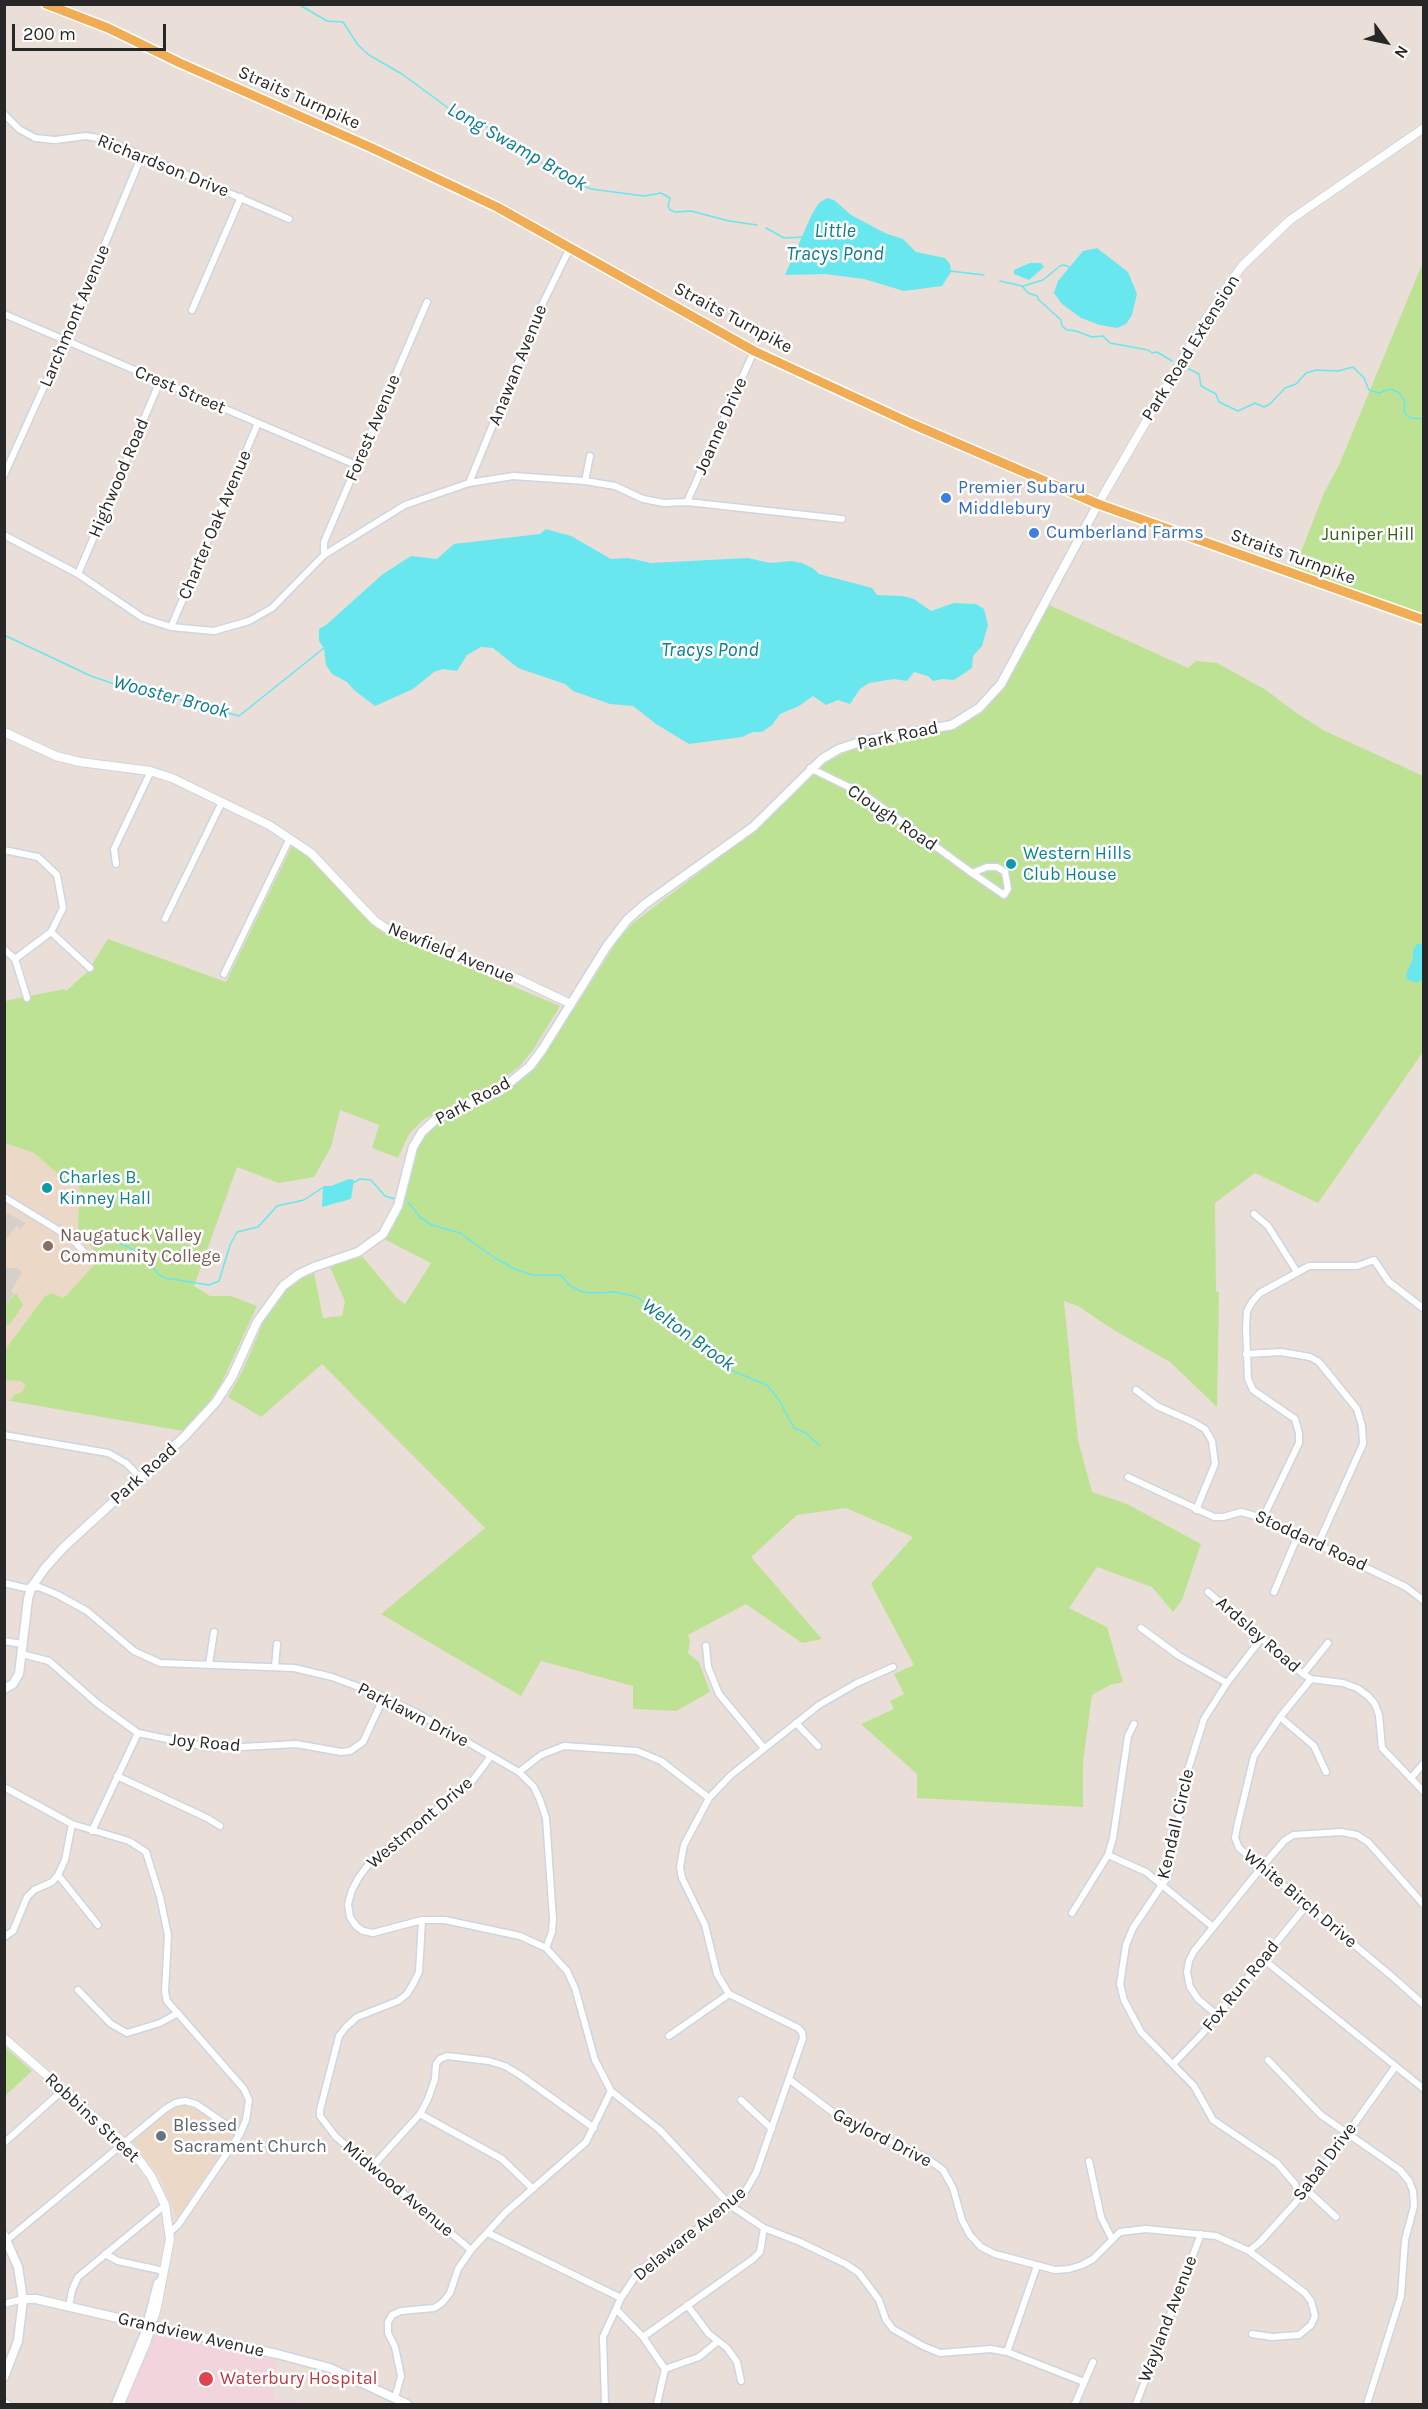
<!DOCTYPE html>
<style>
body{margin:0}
#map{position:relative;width:1428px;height:2409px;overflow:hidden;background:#eaded8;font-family:Karla,sans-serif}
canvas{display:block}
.frame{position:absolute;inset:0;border:6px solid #272727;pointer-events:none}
.north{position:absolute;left:1356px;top:12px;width:60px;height:60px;-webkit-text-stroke:4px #fff;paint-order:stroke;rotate:123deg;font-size:16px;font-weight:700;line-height:24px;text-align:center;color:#272727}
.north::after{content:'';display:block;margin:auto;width:21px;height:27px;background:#272727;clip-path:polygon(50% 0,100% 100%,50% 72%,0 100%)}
.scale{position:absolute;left:12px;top:24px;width:154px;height:27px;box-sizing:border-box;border:3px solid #272727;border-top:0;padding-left:8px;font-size:18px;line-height:21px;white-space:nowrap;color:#272727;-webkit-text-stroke:4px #fff;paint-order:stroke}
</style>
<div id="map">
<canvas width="1428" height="2409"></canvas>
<div class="frame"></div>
<div class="north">N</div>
<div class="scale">200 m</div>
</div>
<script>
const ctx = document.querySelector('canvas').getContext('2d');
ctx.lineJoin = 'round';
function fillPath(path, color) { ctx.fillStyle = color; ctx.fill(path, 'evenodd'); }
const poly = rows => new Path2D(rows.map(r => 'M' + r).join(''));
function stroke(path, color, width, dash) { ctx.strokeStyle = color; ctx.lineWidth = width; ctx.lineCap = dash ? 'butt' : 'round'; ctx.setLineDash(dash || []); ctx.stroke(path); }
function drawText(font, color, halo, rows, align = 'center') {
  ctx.font = font + ' Karla,sans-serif'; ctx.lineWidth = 5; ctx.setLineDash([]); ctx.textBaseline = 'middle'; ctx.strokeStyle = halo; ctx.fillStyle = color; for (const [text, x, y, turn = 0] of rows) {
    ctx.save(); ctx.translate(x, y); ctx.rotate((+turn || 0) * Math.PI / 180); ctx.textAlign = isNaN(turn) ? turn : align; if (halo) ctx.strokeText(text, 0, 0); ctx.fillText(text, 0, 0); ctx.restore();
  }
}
const education = poly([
 [5,1143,34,1153,67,1182,78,1185,83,1196,79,1204,78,1230,94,1250,96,1259,94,1265,67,1295,62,1298,53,1293,45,1296,5,1350],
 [4,1380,22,1381,25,1386,23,1391,14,1395,10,1401,5,1400],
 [184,2104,197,2107,234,2134,177,2218,162,2181,133,2141,170,2109]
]);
const medical = poly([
 [155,2331,276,2359,274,2399,297,2400,297,2404,126,2404]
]);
const green = poly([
 [1423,262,1423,614,1294,570,1324,493,1339,465],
 [1049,605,1188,668,1196,661,1217,663,1266,690,1295,712,1323,730,1423,776,1423,1052,1318,1203,1255,1173,1215,1203,1216,1291,1219,1292,1217,1407,1170,1362,1112,1329,1078,1306,1064,1301,1078,1440,1092,1492,1127,1504,1201,1544,1182,1600,1173,1612,1152,1587,1097,1567,1069,1608,1107,1627,1123,1682,1110,1685,1092,1695,1083,1761,1083,1807,917,1798,917,1774,861,1724,894,1709,890,1701,904,1694,894,1674,914,1665,871,1584,913,1537,846,1508,797,1515,751,1557,822,1639,802,1643,746,1604,688,1635,690,1642,688,1653,699,1662,710,1692,676,1711,633,1709,633,1686,541,1661,521,1696,381,1614,485,1528,322,1364,261,1417,228,1397,243,1370,266,1316,284,1291,298,1280,314,1273,323,1318,342,1316,345,1301,330,1267,361,1255,397,1298,405,1304,431,1263,384,1239,393,1227,399,1214,409,1161,421,1138,441,1122,491,1101,528,1074,544,1055,618,940,633,923,746,837,823,764,848,751,947,728,978,714,1002,687],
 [293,844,314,862,368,920,382,932,560,1006,533,1050,519,1067,489,1089,424,1119,409,1134,398,1158,372,1148,379,1125,340,1110,331,1147,314,1177,279,1183,237,1167,194,1286,210,1296,231,1296,257,1306,221,1384,205,1408,183,1431,10,1401,14,1395,23,1391,25,1385,21,1381,5,1380,5,1350,45,1296,53,1293,62,1298,67,1295,94,1265,96,1259,94,1250,78,1230,79,1204,83,1196,78,1185,67,1182,34,1153,5,1143,5,1001,64,989,66,991,87,972,108,939,226,982],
 [16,1293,23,1305,10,1324,7,1325,5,1324,4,1307],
 [5,2047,32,2071,5,2096]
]);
const plaza = poly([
 [8,1213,25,1223,21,1229,16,1226,8,1237,5,1237,4,1219],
 [5,1268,16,1268,22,1272,11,1291,14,1293,5,1307]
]);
const water = poly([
 [827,198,834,200,851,215,885,233,903,239,916,252,945,258,950,264,951,272,942,286,904,291,864,279,825,274,785,275,812,214,819,203],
 [1097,248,1128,272,1137,294,1132,315,1126,324,1117,328,1100,325,1081,318,1062,304,1054,293,1058,281,1083,251],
 [1030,263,1041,263,1044,267,1029,280,1014,274,1014,270],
 [546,529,571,536,611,559,628,558,651,563,748,558,770,563,791,561,802,563,814,569,819,574,872,588,877,595,903,596,914,599,931,611,954,603,976,604,984,609,988,625,982,646,973,656,972,668,954,680,943,679,933,681,928,676,914,672,907,681,894,679,869,683,860,689,850,704,838,700,826,705,813,696,799,706,780,714,772,725,762,732,753,732,742,737,689,744,656,724,633,706,610,704,573,691,565,684,518,668,493,648,481,647,467,655,457,671,443,669,434,672,413,689,375,706,354,690,347,682,332,674,326,665,324,648,319,641,319,629,326,625,383,574,411,556,437,559,454,544,540,534],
 [1417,944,1423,944,1424,979,1417,983,1407,979,1406,974,1413,959,1413,950],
 [349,1179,354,1180,351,1199,322,1207,323,1186,331,1186]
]);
const stream = poly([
 [298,4,327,21,343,22,358,45,369,55,402,74,455,113,475,118,509,144,524,148,549,169,568,179,591,189,644,196,661,193,670,198,668,206,670,210,676,212,691,211,729,221,757,225],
 [766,228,784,238,802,237],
 [950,271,984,275],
 [1000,281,1022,286,1028,293,1037,296,1039,300,1061,320,1062,326,1067,330,1076,331,1092,337,1103,336,1110,343,1148,350,1152,353,1157,352,1172,361],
 [1023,286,1043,280,1060,266,1064,265,1069,267],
 [1185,367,1199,374,1201,386,1216,394,1219,402,1238,411,1255,403,1264,407,1270,404,1285,388,1296,384,1306,373,1316,370,1338,371,1353,367,1364,378,1369,390,1379,393,1390,389,1398,392,1405,401,1404,411,1406,414,1411,418,1424,419],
 [4,635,91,676,132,690,174,698,239,716,324,648],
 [351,1184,360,1179,371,1180,385,1196,395,1199],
 [408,1202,421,1218,432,1225,460,1233,495,1258,515,1269,532,1275,561,1275,568,1284,580,1291,589,1293,615,1292,637,1297,728,1369,767,1385,779,1400,794,1428,806,1433,820,1446],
 [77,1236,82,1233,118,1242,145,1256,158,1274,165,1278,209,1285,219,1281,230,1245,237,1232,258,1227,277,1206,304,1200,322,1188]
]);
const minor = poly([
 [4,114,19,129,35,138,55,140,86,136,104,139,289,219],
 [192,310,241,197],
 [4,314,356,465],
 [4,475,65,340,142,155],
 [585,481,590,456],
 [469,483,541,307,570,248],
 [687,502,754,351],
 [4,535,78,574,143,618,171,627,214,631,249,621,272,608,324,555,405,505,469,483,513,476,585,481,615,486,643,499,664,503,687,502,842,519],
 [324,555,324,542,427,302],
 [78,574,160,381],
 [171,627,258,423],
 [810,768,865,795,972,873,1004,895,1008,889,1005,872,997,867,987,867,972,873],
 [4,850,38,857,57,875,63,908,51,932,15,959],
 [116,864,114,849,151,771],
 [165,919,222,802],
 [51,932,90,968],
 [4,949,15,959,27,998],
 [224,974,290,838],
 [4,1197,71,1238,85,1253],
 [1254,1214,1268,1226,1297,1272],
 [1246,1354,1281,1352,1310,1357,1319,1362,1357,1409,1362,1426,1363,1444,1318,1544],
 [1136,1390,1157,1406,1193,1422,1205,1429,1212,1441,1215,1464,1196,1510],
 [4,1435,108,1453,126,1463,140,1477],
 [1128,1477,1214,1517,1223,1517,1241,1512,1263,1518,1406,1587,1424,1601],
 [1263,1518,1299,1443,1299,1433,1295,1419,1253,1390,1248,1379,1246,1328,1247,1311,1252,1302,1260,1293,1309,1266,1357,1266,1374,1260,1389,1282,1424,1309],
 [4,1583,25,1588,39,1587,58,1595,87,1611,134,1651,160,1663,294,1668,332,1677,375,1693,417,1713,519,1772,534,1787,540,1800,546,1818,553,1919,552,1932,546,1948],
 [1208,1592,1303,1674,1311,1679,1343,1683,1357,1688,1368,1696,1375,1704,1379,1715,1382,1748,1424,1792],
 [1274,1592,1298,1535],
 [1141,1628,1179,1656,1227,1683],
 [1261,1639,1227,1683,1204,1719,1188,1770,1168,1876,1133,1928,1126,1945,1120,1984,1124,2000,1141,2032,1194,2086,1213,2120,1277,2163,1295,2184,1299,2196],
 [4,1641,22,1644],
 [706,1646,708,1667,719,1694,764,1748],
 [22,1654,49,1661,98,1704,138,1733,207,1747,225,1748,296,1744,341,1752,350,1751,363,1742,384,1697],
 [209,1664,214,1632],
 [275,1667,277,1644],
 [1303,1674,1328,1643],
 [1311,1679,1280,1717,1254,1756,1237,1827,1235,1838,1239,1848,1395,1979,1424,2005],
 [1280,1717,1314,1746,1326,1772],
 [796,1723,818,1746],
 [491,1756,470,1784,371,1861,359,1877,352,1890,348,1904,350,1917,356,1926,363,1931,373,1933,422,1920,445,1920,520,1936,546,1948,567,1971,575,1988,595,2060,611,2091,660,2130,730,2205,764,2228,800,2242,846,2264,859,2273,879,2300,886,2320,893,2329,923,2346,940,2353,991,2349,1007,2352,1084,2382],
 [519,1772,541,1755,564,1746,637,1751,661,1761,709,1798],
 [117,1776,207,1818,220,1826],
 [1411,1778,1424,1763],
 [4,1787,72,1824,129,1841,146,1852,160,1897,168,1935,165,1992,167,2001,244,2089,249,2100,246,2120,240,2134,178,2225,170,2232],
 [92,1831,138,1733],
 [1108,1855,1146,1872,1213,1927],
 [58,1875,98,1925],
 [1072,1913,1108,1855,1113,1838,1128,1736,1134,1724],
 [422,1920,419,1972,413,1984,407,1994,398,2001,357,2017,346,2027,339,2036,320,2110,320,2116,336,2137,471,2250],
 [4,1937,13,1931,27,1897,34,1890,52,1882,58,1875,65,1860,72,1824],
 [1263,1959,1424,2089],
 [78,1990,111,2024,127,2033,160,2023,178,2013],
 [729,1994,717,1974,705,1925,682,1878,680,1867,684,1845,709,1798,731,1775,819,1705,857,1683,893,1667],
 [1217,2015,1198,1999,1190,1987,1187,1972,1189,1961,1194,1951,1261,1868,1284,1841,1293,1835,1341,1832,1357,1835,1368,1842,1424,1905],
 [1268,2060,1321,2115,1400,2170,1409,2181,1413,2191,1414,2206,1405,2240,1401,2296,1367,2404],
 [1173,2064,1202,2034,1306,1906],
 [790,2080,847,2123,925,2157,943,2170,953,2188,962,2220,970,2235,981,2247,995,2254,1055,2270,1069,2269,1082,2265,1093,2259,1120,2232,1146,2229,1216,2236,1249,2251,1305,2293,1311,2301,1315,2316,1311,2325,1299,2335,1272,2337,1252,2334],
 [741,2100,772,2129],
 [420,2114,502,2159,533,2189],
 [4,2143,64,2089],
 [1089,2161,1101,2217,1112,2239],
 [371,2168,420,2114,428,2099,435,2079,436,2064,440,2059,447,2056,489,2061,505,2066,520,2075,594,2128],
 [1307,2190,1336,2217],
 [488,2233,621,2298],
 [7,2240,165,2109,175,2103,185,2101,196,2104,240,2134],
 [1249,2251,1260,2242,1307,2190,1395,2067],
 [105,2254,118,2261,164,2271],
 [4,2304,23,2299],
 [687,2305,709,2334,727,2348,737,2362,741,2381],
 [69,2307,72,2290,78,2277,165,2205],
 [616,2309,643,2337,665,2369],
 [643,2337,753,2259,760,2252,764,2228],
 [1007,2352,1037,2266],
 [395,2398,401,2376,395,2347,388,2333,388,2322,392,2315,401,2311,434,2308,442,2303,450,2293,458,2269,471,2250,506,2212,586,2142,611,2091],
 [4,2402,8,2404],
 [115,2404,144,2333,157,2283,162,2279],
 [605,2404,603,2337,621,2298,639,2271,742,2197,756,2173,803,2038,802,2032,798,2028,729,1994,669,2036],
 [657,2404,665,2369,699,2357,717,2342],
 [1075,2404,1093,2362],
 [1136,2404,1201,2234]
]);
const tertiary = poly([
 [1098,504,1207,317,1242,266,1290,220,1424,128],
 [4,732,56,756,80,762,150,771,172,778,269,825,311,853,375,921,389,930,512,976,571,1004],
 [4,2038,131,2149,151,2176,165,2205,170,2239,157,2307,146,2343,120,2404]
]);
const secondary = poly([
 [4,1689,13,1684,19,1674,28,1599,31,1588,45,1568,64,1547,184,1437,216,1402,232,1377,257,1322,283,1286,299,1274,314,1267,358,1252,383,1234,398,1206,413,1147,422,1132,436,1119,501,1090,530,1066,542,1050,607,946,627,920,645,904,753,827,822,759,839,749,863,741,952,725,979,708,1001,684,1098,504],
 [4,2235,18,2267,23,2299,18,2341,4,2377],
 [23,2299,36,2299,148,2325],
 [158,2327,277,2354,330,2368,407,2404]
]);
const primary = poly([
 [46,4,108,28,180,63,372,148,497,207,754,351,910,423,1098,504,1424,620]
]);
const secondaryBridge = poly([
 [148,2325,158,2327]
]);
const markers = [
 [946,498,6,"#3f7fe0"],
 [1034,533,6,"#3f7fe0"],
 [1011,864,6,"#0f9aa8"],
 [47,1188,6,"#0f9aa8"],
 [48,1246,6,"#8d6e63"],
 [161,2136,6,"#6b7280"],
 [206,2379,8,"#e0444e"]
];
const streetNames = [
 ["Straits Turnpike",299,98,24],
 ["Richardson Drive",163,166,22],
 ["Larchmont Avenue",75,316,-67],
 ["Straits Turnpike",733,318,28],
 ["Park Road Extension",1191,348,-58],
 ["Anawan Avenue",518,365,-68],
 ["Crest Street",180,390,23],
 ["Joanne Drive",721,426,-66],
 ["Forest Avenue",373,428,-67],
 ["Highwood Road",119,478,-67],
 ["Charter Oak Avenue",215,525,-67],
 ["Straits Turnpike",1293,557,20],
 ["Park Road",898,736,-12],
 ["Clough Road",892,818,34],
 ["Newfield Avenue",451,953,22],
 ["Park Road",473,1101,-28],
 ["Park Road",144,1474,-42],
 ["Stoddard Road",1311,1541,25],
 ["Ardsley Road",1258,1635,41],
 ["Parklawn Drive",413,1715,27],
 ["Joy Road",205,1743,5],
 ["Westmont Drive",420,1823,-40],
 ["Kendall Circle",1176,1824,-77],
 ["White Birch Drive",1300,1899,40],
 ["Fox Run Road",1241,1986,-51],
 ["Robbins Street",92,2118,43],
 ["Gaylord Drive",882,2138,27],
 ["Sabal Drive",1325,2162,-53],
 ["Midwood Avenue",398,2189,40],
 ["Delaware Avenue",690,2234,-39],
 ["Wayland Avenue",1168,2319,-69],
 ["Grandview Avenue",191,2335,13]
];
const shopNames = [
 ["Premier Subaru",958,488],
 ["Middlebury",958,509],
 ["Cumberland Farms",1046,533]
];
const parkNames = [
 ["Juniper Hill",1368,535]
];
const cultureNames = [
 ["Western Hills",1023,854],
 ["Club House",1023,875],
 ["Charles B.",59,1178],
 ["Kinney Hall",59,1199]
];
const educationNames = [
 ["Naugatuck Valley",60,1236],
 ["Community College",60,1257]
];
const worshipNames = [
 ["Blessed",173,2126],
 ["Sacrament Church",173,2147]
];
const healthNames = [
 ["Waterbury Hospital",220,2379]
];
const waterNames = [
 ["Long Swamp Brook",517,147,30],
 ["Little",835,231],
 ["Tracys Pond",835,254],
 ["Tracys Pond",710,650],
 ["Wooster Brook",171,697,15],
 ["Welton Brook",688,1335,36]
];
fillPath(education, '#ecd8c6');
fillPath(medical, '#f2d4dc');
fillPath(green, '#bee293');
fillPath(plaza, '#d6d0ca');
fillPath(water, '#68e7ee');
stroke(stream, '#68e7ee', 1.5);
stroke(minor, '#cdd5e1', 9);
stroke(tertiary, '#cdd5e1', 10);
stroke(secondary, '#cdd5e1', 11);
stroke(primary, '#fff', 12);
stroke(minor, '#fff', 6);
stroke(tertiary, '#fff', 8);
stroke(secondary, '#fff', 8);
stroke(primary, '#f1ac56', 9);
stroke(secondaryBridge, '#cdd5e1', 11, []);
stroke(secondaryBridge, '#fff', 8);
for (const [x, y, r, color] of markers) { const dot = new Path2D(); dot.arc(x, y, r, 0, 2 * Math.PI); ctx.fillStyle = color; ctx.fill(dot); stroke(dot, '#fff', 2); }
drawText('18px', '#272727', '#fff', streetNames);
drawText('18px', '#366cbe', '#fff', shopNames, 'left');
drawText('18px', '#376218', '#fff', parkNames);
drawText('18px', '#0d838f', '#fff', cultureNames, 'left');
drawText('18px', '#785e54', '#fff', educationNames, 'left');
drawText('18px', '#5b616d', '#fff', worshipNames, 'left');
drawText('18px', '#be3a42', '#fff', healthNames, 'left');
drawText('italic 20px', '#0c7d8f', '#fff', waterNames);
</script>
